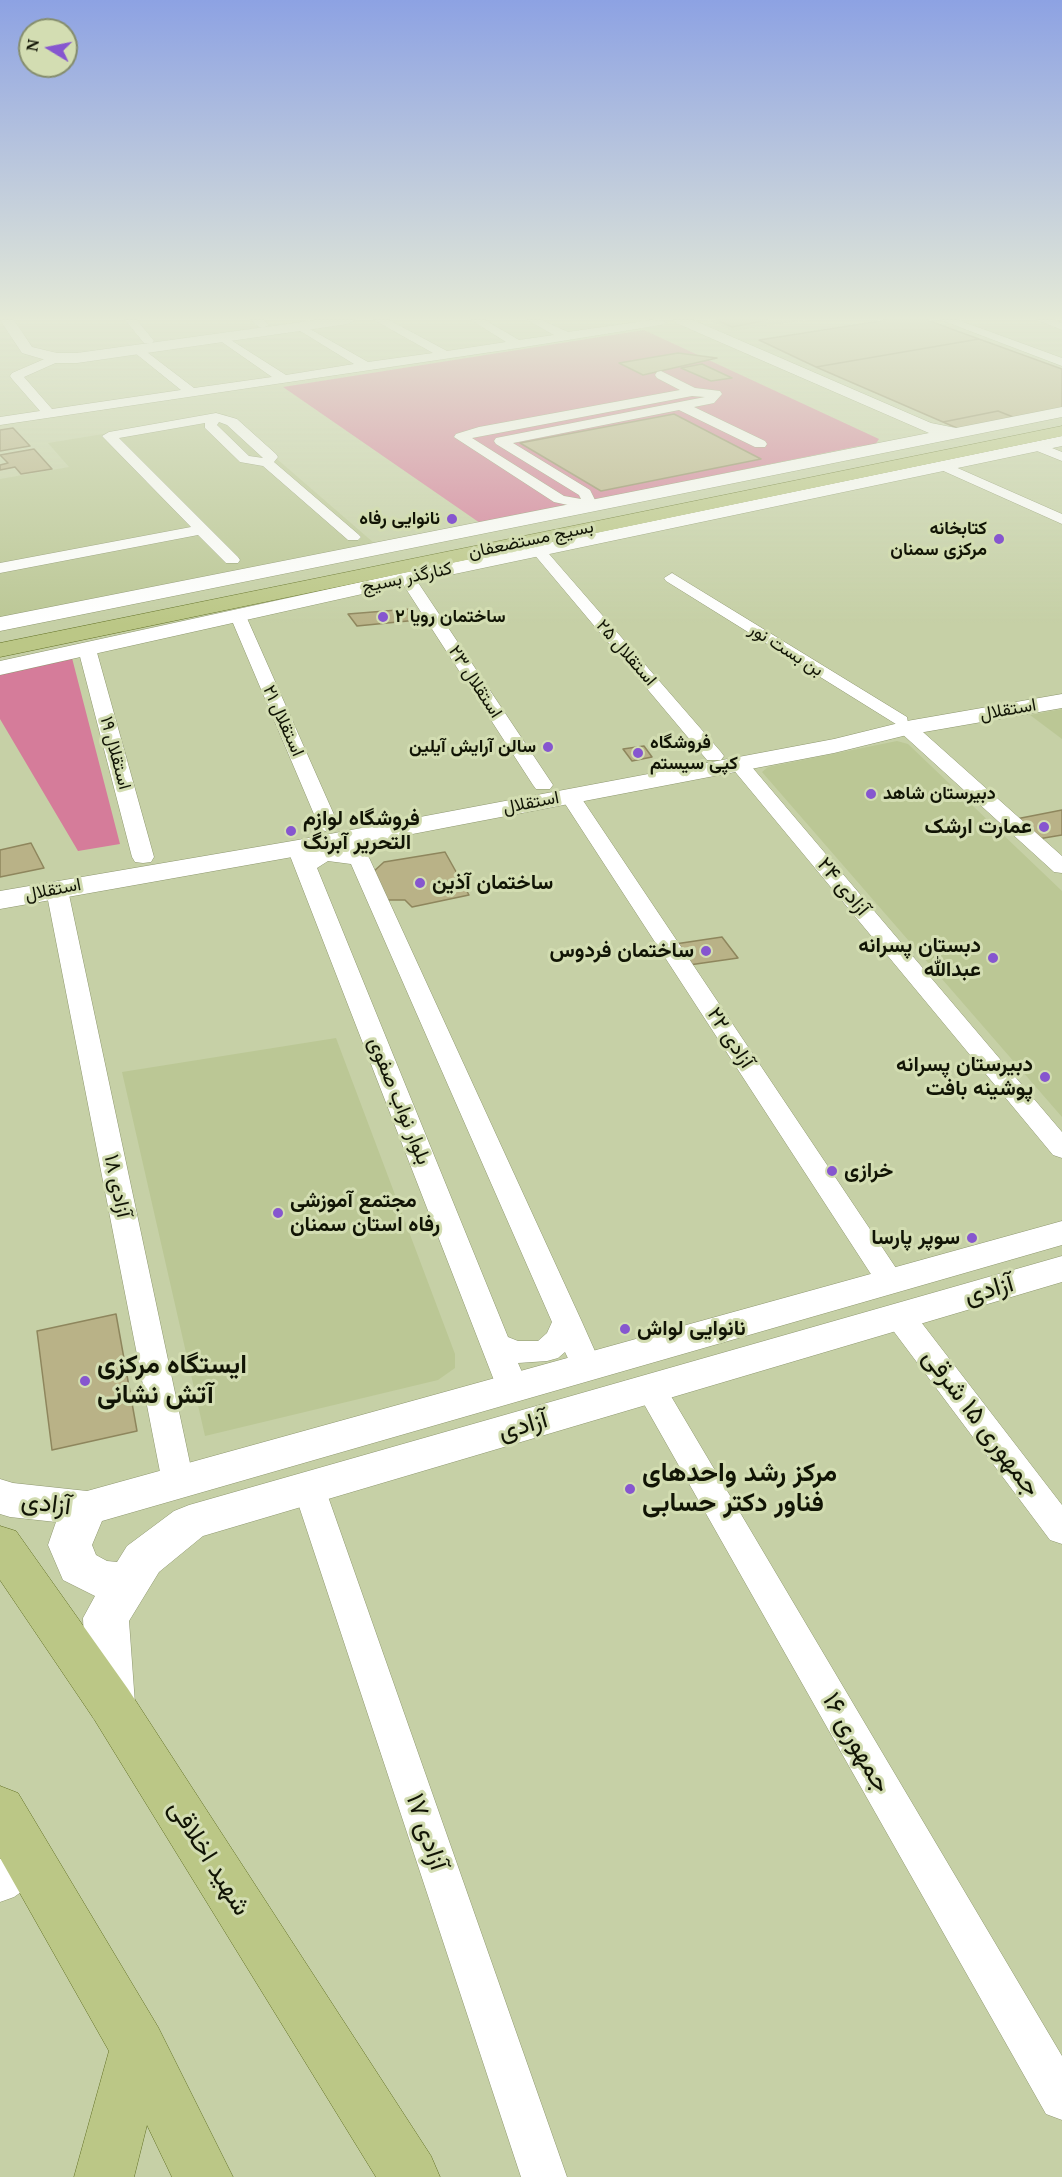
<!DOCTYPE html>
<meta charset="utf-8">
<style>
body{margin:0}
#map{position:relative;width:1062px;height:2177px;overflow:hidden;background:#c6d0a6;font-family:"PT Serif",serif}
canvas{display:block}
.north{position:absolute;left:18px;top:18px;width:60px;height:60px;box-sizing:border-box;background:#d3ddb2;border:2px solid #858d6d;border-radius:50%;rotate:280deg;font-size:16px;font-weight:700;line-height:24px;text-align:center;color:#111405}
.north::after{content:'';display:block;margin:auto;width:21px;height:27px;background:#8656cf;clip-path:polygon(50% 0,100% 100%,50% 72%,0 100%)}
</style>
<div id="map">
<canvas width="1062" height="2177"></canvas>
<div class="north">N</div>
</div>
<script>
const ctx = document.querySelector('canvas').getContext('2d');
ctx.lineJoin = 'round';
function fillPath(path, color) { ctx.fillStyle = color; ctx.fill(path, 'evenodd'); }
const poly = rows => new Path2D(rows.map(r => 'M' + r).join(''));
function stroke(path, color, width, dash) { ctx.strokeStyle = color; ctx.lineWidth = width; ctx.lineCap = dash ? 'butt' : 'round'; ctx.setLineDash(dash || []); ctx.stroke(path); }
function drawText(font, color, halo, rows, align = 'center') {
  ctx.font = font + ' "PT Serif",Vazirmatn,serif'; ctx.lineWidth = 6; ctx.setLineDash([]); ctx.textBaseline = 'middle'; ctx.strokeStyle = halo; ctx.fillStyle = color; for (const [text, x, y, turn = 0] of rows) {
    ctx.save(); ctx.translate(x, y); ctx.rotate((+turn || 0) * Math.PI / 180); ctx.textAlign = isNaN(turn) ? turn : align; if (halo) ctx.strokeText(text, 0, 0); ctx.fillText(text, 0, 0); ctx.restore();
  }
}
const built = poly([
 [707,320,807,320,733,331],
 [225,414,374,543,0,619,0,479,69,467,48,443],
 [1062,709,1062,739,1030,715],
 [897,741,908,744,1062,891,1062,1117,762,772,768,767],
 [336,1038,455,1354,455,1368,438,1380,205,1436,122,1072]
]);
const green = poly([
 [644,330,879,439,875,445,859,446,480,523,283,387],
 [72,658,120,844,78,851,0,719,0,672]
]);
const building = poly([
 [717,320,767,320,732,327,717,320],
 [887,320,927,320,979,339,816,367,759,340,887,320],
 [979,339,1062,369,1062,409,1018,419,998,411,943,422,816,367,979,339],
 [678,353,717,358,643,375,619,363,678,353],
 [702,364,732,378,711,381,681,368,702,364],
 [998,411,1018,419,959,429,943,422,998,411],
 [674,414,761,459,601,491,520,443,674,414],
 [13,428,30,446,0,451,0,430,13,428],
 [34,449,52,469,21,474,15,467,0,470,0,465,8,463,0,455,34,449],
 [410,609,418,620,357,626,348,614,410,609],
 [644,746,652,757,632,761,623,749,644,746],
 [1062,810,1062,835,1038,839,1016,819,1062,810],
 [31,843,44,868,0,877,0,850,31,843],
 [445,852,469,895,412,907,405,900,386,900,373,872,384,862,445,852],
 [722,937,738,958,689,965,675,944,722,937],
 [116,1314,137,1431,52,1450,37,1331,116,1314]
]);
const street = poly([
 [125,320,137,320,154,341,152,343,144,343,125,320],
 [251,320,264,320,269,325,263,328,259,327,251,320],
 [374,320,389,320,447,351,506,342,471,320,485,320,519,340,554,335,527,320,542,320,568,332,651,320,667,322,661,325,518,348,0,425,0,417,40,411,12,379,10,376,12,373,56,354,62,358,60,361,24,377,52,409,181,390,135,353,135,347,139,346,194,388,272,377,219,340,217,338,223,335,286,375,354,364,297,329,297,325,301,324,368,362,433,353,374,320],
 [941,320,958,320,1062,358,1062,366,941,320],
 [1037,320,1054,320,1062,323,1062,330,1037,320],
 [661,371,695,388,720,391,722,394,714,403,694,407,765,441,767,444,765,447,755,447,679,410,513,443,590,490,598,506,591,510,554,502,454,437,456,434,479,427,680,390,657,378,655,375,657,372,661,371],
 [692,396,705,397,496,438,494,441,496,444,579,495,581,499,564,496,472,438,692,396],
 [216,413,237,419,276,454,278,457,274,462,358,534,361,537,358,540,348,540,263,466,240,462,205,428,205,423,119,438,238,557,240,560,238,563,226,563,198,535,0,573,0,563,191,527,102,436,109,432,216,413],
 [219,422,227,425,263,458,249,456,217,425,219,422],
 [1037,442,1062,452,1062,461,1032,449,1030,446,1032,443,1037,442],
 [944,462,1062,514,1062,524,939,469,937,466,944,462],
 [538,545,543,547,721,752,724,756,721,760,707,760,533,553,530,550,533,547,538,545],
 [407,573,415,578,553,785,550,789,536,789,533,785,399,578,407,573],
 [672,573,907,717,908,723,914,724,1062,856,1062,873,1054,872,900,732,899,726,666,581,664,578,672,573],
 [238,611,246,616,339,826,336,830,329,832,322,830,319,826,230,616,238,611],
 [87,644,93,645,96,649,154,857,151,862,143,863,135,862,132,857,78,649,81,645,87,644],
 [739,758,746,760,1062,1132,1062,1158,1053,1155,732,768,729,764,732,760,739,758],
 [570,790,577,792,580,796,900,1274,905,1281,900,1288,890,1291,880,1288,560,796,563,792,570,790],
 [350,832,357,834,360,838,582,1322,602,1367,598,1375,587,1378,576,1375,565,1352,558,1358,547,1361,518,1363,529,1388,524,1396,513,1400,502,1396,497,1388,287,848,291,844,298,842,305,844,311,853,324,848,344,848,340,838,343,834,350,832],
 [328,861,351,864,552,1322,547,1333,538,1341,518,1341,508,1337,317,868,328,861],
 [57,883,65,885,68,890,194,1482,190,1491,178,1495,166,1491,162,1482,46,890,49,885,57,883],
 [900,1306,911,1309,1062,1505,1062,1544,1050,1540,889,1325,885,1317,889,1309,900,1306],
 [651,1377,662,1381,1062,2056,1062,2120,1046,2114,640,1397,635,1389,640,1381,651,1377],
 [309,1475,321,1479,325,1488,567,2177,521,2177,293,1488,297,1479,309,1475],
 [30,1843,44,1848,50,1862,44,1876,14,1897,0,1902,0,1859,16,1848,30,1843]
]);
const secondary = poly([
 [0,320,14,320,32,347,57,353,77,353,316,320,355,320,348,324,77,363,56,363,22,353,0,320],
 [674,320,693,320,931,423,956,428,1062,407,1062,417,0,631,0,617,929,433,676,323,674,320],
 [1062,436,1062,446,407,584,0,675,0,661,407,572,1062,436],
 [1062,694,1062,708,907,735,834,753,298,856,0,909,0,891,298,840,834,739,907,721,1062,694],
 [1062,1221,1062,1245,102,1521,92,1545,96,1555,107,1561,117,1562,127,1546,174,1511,189,1505,1062,1256,1062,1282,203,1536,159,1572,129,1621,135,1704,128,1719,111,1725,94,1719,87,1704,83,1618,95,1596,63,1580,48,1545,56,1522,10,1517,0,1514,0,1479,13,1483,87,1491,1062,1221]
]);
const primary = poly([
 [1062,426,1062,436,0,657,0,643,1062,426],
 [0,1526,16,1531,128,1689,431,2156,440,2177,376,2177,94,1719,0,1580,0,1526],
 [0,1786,18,1793,158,2027,233,2177,172,2177,147,2125,134,2177,74,2177,109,2051,0,1858,0,1786]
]);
const markers = [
 [452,519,6,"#8656cf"],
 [999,539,6,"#8656cf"],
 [383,617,6,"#8656cf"],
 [548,747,6,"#8656cf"],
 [638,753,6,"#8656cf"],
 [871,794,6,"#8656cf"],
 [1044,827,6,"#8656cf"],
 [291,831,6,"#8656cf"],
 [420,883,6,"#8656cf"],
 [706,951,6,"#8656cf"],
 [993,958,6,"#8656cf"],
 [1045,1077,6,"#8656cf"],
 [832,1171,6,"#8656cf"],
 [278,1213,6,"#8656cf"],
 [972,1238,6,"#8656cf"],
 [625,1329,6,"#8656cf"],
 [85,1381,6,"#8656cf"],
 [630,1489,6,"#8656cf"]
];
const farPoinames = [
 ["نانوایی رفاه",440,519],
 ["کتابخانه",987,529],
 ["مرکزی سمنان",987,550],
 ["ساختمان رویا ۲",395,617,"left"],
 ["فروشگاه",650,743,"left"],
 ["کپی سیستم",650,764,"left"],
 ["سالن آرایش آیلین",536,747],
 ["دبیرستان شاهد",883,794,"left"]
];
const farStreetnames = [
 ["بسیج مستضعفان",531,540,-12],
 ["کنارگذر بسیج",407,578,-12],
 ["بن بست نور",786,650,32],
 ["استقلال ۲۵",626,653,49],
 ["استقلال ۲۳",475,682,57],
 ["استقلال",1008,710,-10],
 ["استقلال ۲۱",283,721,66],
 ["استقلال ۱۹",115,753,75],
 ["استقلال",531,803,-11],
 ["استقلال",53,890,-11]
];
const poiNames = [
 ["فروشگاه لوازم",303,819],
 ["التحریر آبرنگ",303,843],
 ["عمارت ارشک",1032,827,"right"],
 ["ساختمان آذین",432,883],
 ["دبستان پسرانه",981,946,"right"],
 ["عبدالله",981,970,"right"],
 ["ساختمان فردوس",694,951,"right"],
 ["دبیرستان پسرانه",1033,1065,"right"],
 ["پوشینه بافت",1033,1089,"right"],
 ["خرازی",844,1171],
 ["مجتمع آموزشی",290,1201],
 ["رفاه استان سمنان",290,1225],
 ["سوپر پارسا",960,1238,"right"],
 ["نانوایی لواش",637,1329]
];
const streetNames = [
 ["آزادی ۲۴",843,887,50],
 ["آزادی ۲۲",730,1038,57],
 ["بلوار نواب صفوی",399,1101,68],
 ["آزادی ۱۸",117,1186,78]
];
const nearStreetnames = [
 ["آزادی",989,1290,-16],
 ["جمهوری ۱۵ شرقی",981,1423,53],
 ["آزادی",523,1426,-16],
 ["آزادی",46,1504,7],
 ["جمهوری ۱۶",856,1743,60],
 ["آزادی ۱۷",426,1832,71],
 ["شهید اخلاقی",209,1858,58]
];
const nearPoinames = [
 ["ایستگاه مرکزی",97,1366],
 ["آتش نشانی",97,1396],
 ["مرکز رشد واحدهای",642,1474],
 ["فناور دکتر حسابی",642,1504]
];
fillPath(built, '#bbc795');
fillPath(green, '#d57c9a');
fillPath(building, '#b9b287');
stroke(building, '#8e865d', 1.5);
stroke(street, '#8e976f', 1);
stroke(secondary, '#8e976f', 1);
stroke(primary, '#627025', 1);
fillPath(street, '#fff');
fillPath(secondary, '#fff');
fillPath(primary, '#bbc786');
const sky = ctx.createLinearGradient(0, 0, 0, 625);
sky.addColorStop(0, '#8da2e3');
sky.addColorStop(0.51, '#e5ead7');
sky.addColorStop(1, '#e5ead700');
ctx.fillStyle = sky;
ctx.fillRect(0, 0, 1062, 625);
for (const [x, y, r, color] of markers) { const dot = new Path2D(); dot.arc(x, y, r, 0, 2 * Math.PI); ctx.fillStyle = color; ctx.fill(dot); stroke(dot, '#d3ddb2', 2); }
drawText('bold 18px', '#111405', '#d3ddb2', farPoinames, 'right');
drawText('18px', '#111405', '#d3ddb2', farStreetnames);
drawText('bold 21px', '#111405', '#d3ddb2', poiNames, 'left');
drawText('21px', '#111405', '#d3ddb2', streetNames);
drawText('26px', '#111405', '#d3ddb2', nearStreetnames);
drawText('bold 26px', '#111405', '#d3ddb2', nearPoinames, 'left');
</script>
